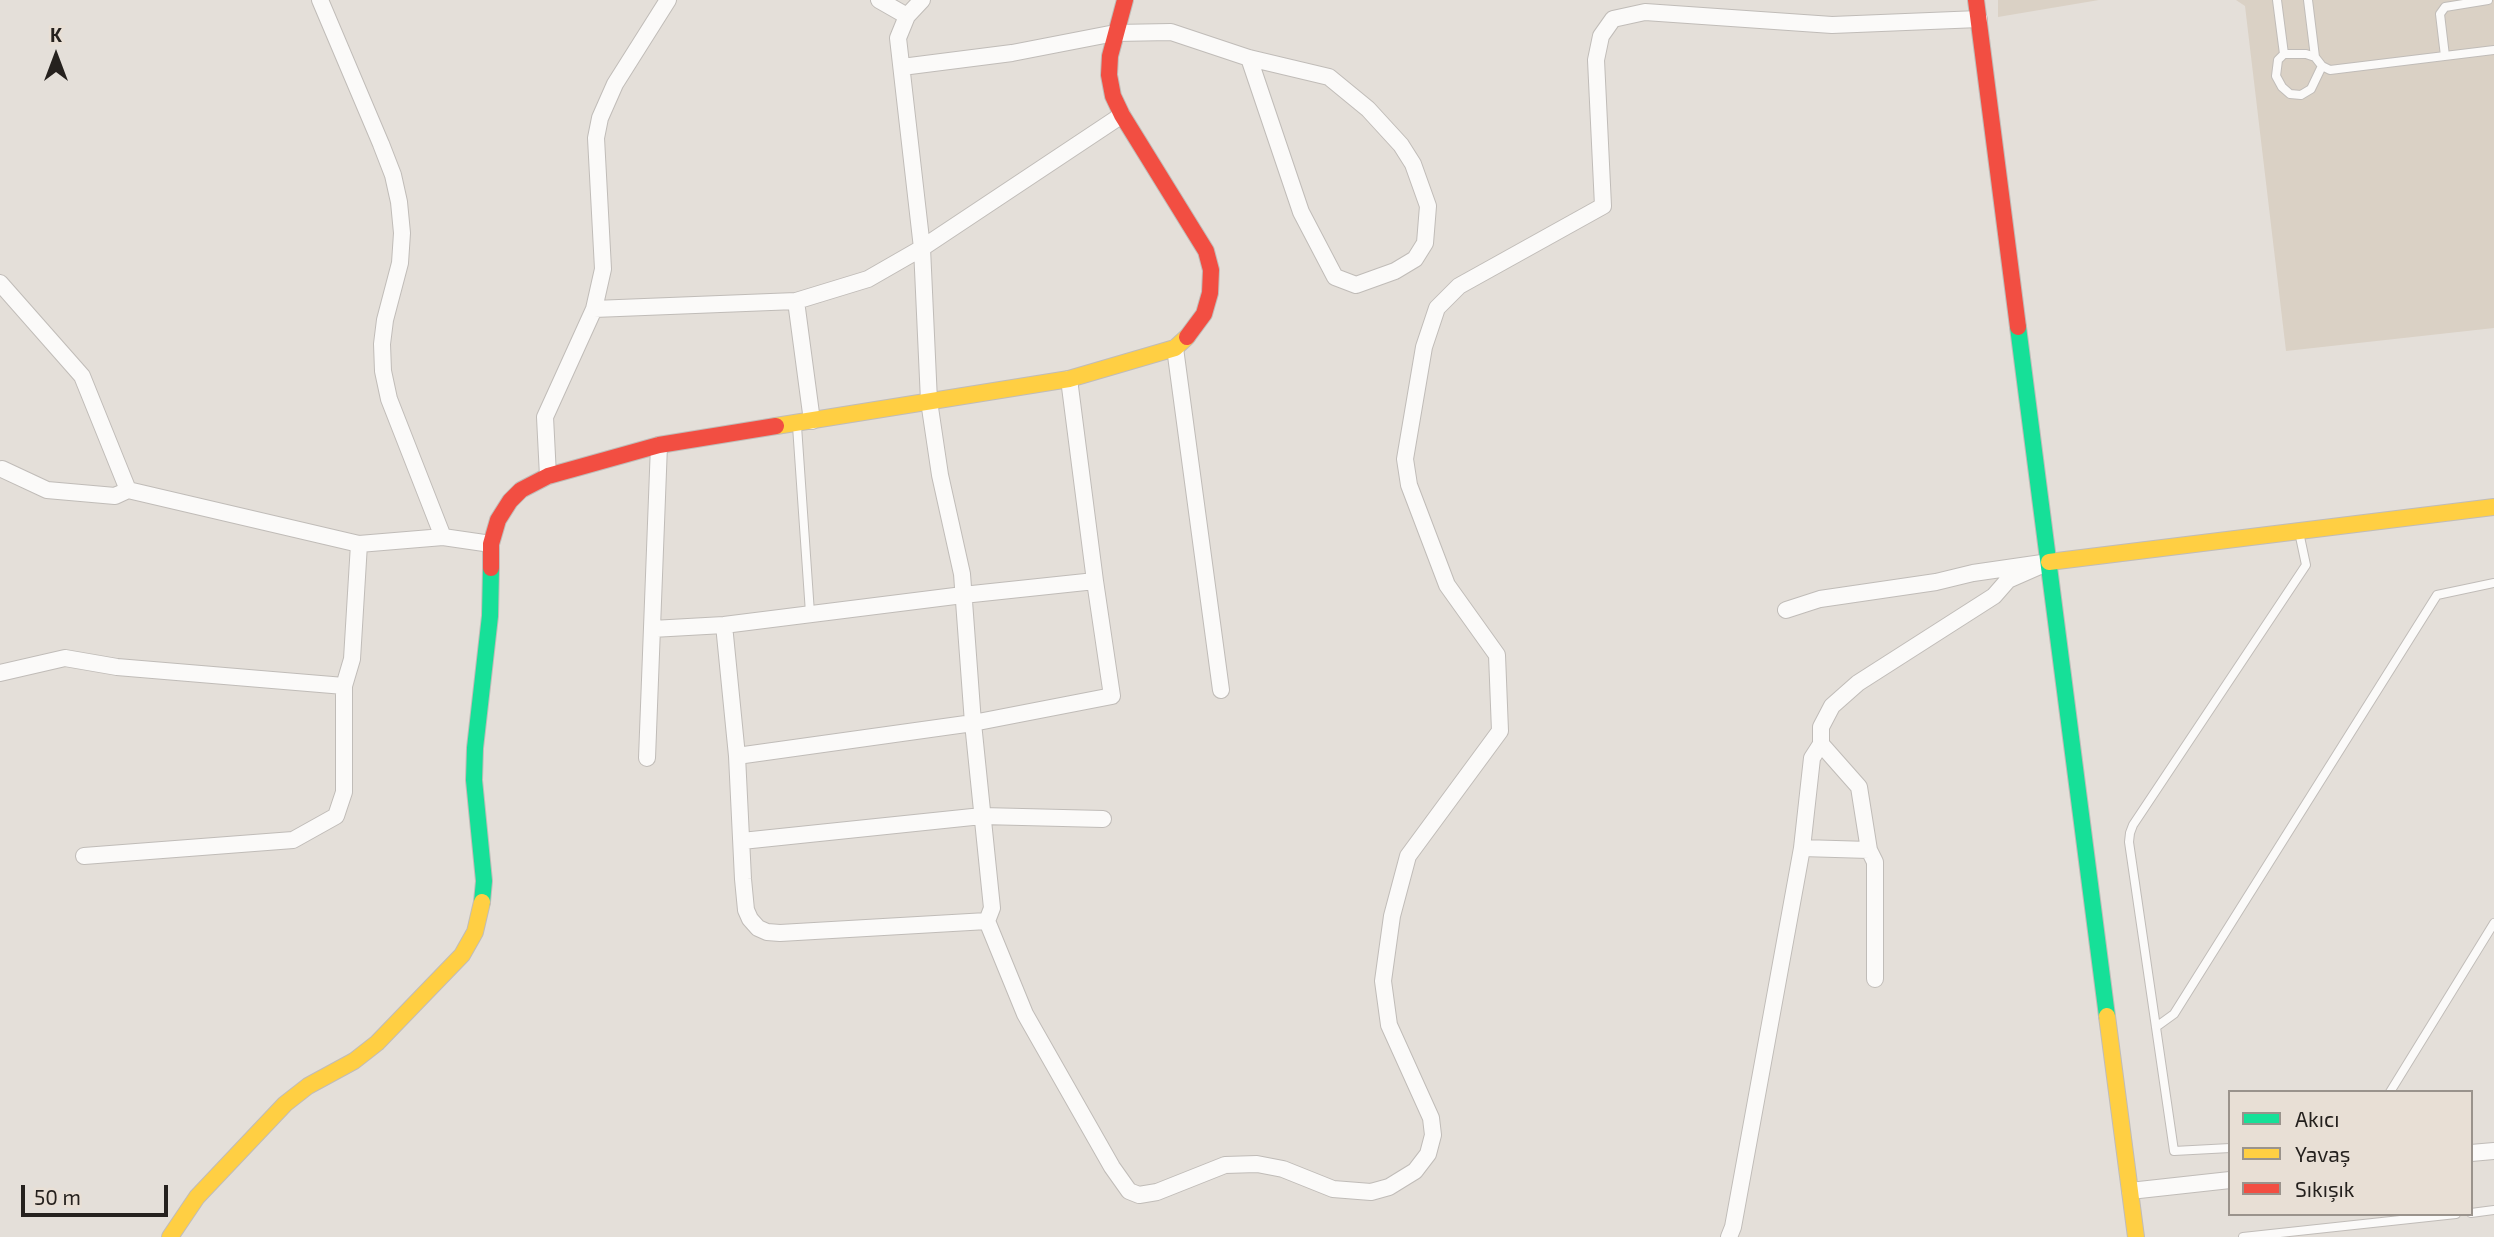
<!DOCTYPE html>
<meta charset="utf-8">
<style>
body{margin:0}
#map{position:relative;width:2494px;height:1237px;overflow:hidden;background:#e4dfd9;font-family:"Exo 2",sans-serif}
canvas{display:block}
.legend{position:absolute;left:2228px;top:1090px;width:245px;height:126px;box-sizing:border-box;background:#e8dfd5;border:2px solid #9a938c;margin:0;padding:9px 12px;list-style:none;font-size:21px;color:#25211e}
.legend li{display:flex;align-items:center;gap:14px;height:35px}
.legend b{width:35px;border:2px solid #9a938c}
.north{position:absolute;left:21px;top:21px;width:70px;height:70px;-webkit-text-stroke:5px #e8dfd5;paint-order:stroke;rotate:0deg;font-size:19px;font-weight:700;line-height:28px;text-align:center;color:#25211e}
.north::after{content:'';display:block;margin:auto;width:24px;height:32px;background:#25211e;clip-path:polygon(50% 0,100% 100%,50% 72%,0 100%)}
.scale{position:absolute;left:21px;top:1185px;width:147px;height:32px;box-sizing:border-box;border:4px solid #25211e;border-top:0;padding-left:9px;font-size:21px;line-height:24px;white-space:nowrap;color:#25211e;-webkit-text-stroke:5px #e8dfd5;paint-order:stroke}
</style>
<div id="map">
<canvas width="2494" height="1237"></canvas>
<ul class="legend">
<li><b style="height:9px;background:#16e098"></b>Akıcı</li>
<li><b style="height:9px;background:#ffcf43"></b>Yavaş</li>
<li><b style="height:9px;background:#f24e42"></b>Sıkışık</li>
</ul>
<div class="north">K</div>
<div class="scale">50 m</div>
</div>
<script>
const ctx = document.querySelector('canvas').getContext('2d');
ctx.lineJoin = 'round';
function fillPath(path, color) { ctx.fillStyle = color; ctx.fill(path, 'evenodd'); }
const poly = rows => new Path2D(rows.map(r => 'M' + r).join(''));
function stroke(path, color, width, dash) { ctx.strokeStyle = color; ctx.lineWidth = width; ctx.lineCap = dash ? 'butt' : 'round'; ctx.setLineDash(dash || []); ctx.stroke(path); }
const built = poly([
 [1998,0,2099,0,1998,17],
 [2236,0,2494,0,2494,328,2286,351,2245,6]
]);
const lane = poly([
 [2277,0,2284,54],
 [2308,0,2315,57,2322,66,2330,70,2494,50],
 [2445,56,2440,14,2445,7,2488,0],
 [2315,57,2306,54,2284,54,2278,60,2276,76,2282,87,2290,94,2301,95,2311,89,2322,66],
 [797,426,810,613],
 [2156,1027,2174,1014,2437,595,2494,583],
 [2390,1092,2494,923],
 [2230,1148,2174,1151,2129,842,2130,833,2133,825,2306,565,2299,532],
 [2471,1213,2494,1210],
 [2243,1237,2456,1214]
]);
const street = poly([
 [320,0,381,144,393,175,399,202,402,233,400,263,385,320,382,344,383,371,389,399,443,537,491,544],
 [879,0,907,16],
 [922,0,907,16,898,38,922,248,929,401,940,475,962,574,973,723,992,908,987,921,1025,1014,1112,1167,1129,1191,1139,1195,1157,1192,1225,1165,1257,1164,1283,1169,1333,1189,1371,1192,1389,1187,1415,1171,1428,1154,1433,1135,1431,1118,1389,1025,1383,981,1392,916,1408,856,1500,731,1497,655,1447,585,1409,485,1405,459,1424,347,1437,308,1459,286,1603,206,1596,60,1601,36,1613,19,1645,12,1832,25,1979,19],
 [902,67,1012,53,1115,33,1171,32,1249,58,1329,77,1368,109,1401,145,1413,164,1428,206,1425,243,1415,259,1395,271,1356,285,1335,277,1301,212,1249,58],
 [0,283,82,376,128,490,115,496,47,490,2,469],
 [796,301,812,421],
 [594,309,796,301,868,279,922,248,1122,115],
 [1175,348,1221,690],
 [548,476,545,417,594,309,603,269,596,138,600,118,615,84,668,0],
 [128,490,359,544,443,537],
 [724,625,737,756,743,879,746,910,750,919,758,928,767,932,780,933,987,921],
 [652,629,724,625,963,595,1095,581],
 [0,673,65,658,117,667,344,686],
 [1821,744,1859,787,1869,850,1875,862,1875,979],
 [737,756,973,723,1112,696,1095,581,1069,379],
 [647,758,659,445],
 [742,841,982,816,1103,819],
 [1802,848,1869,850],
 [84,856,293,840,336,816,344,792,344,686,352,659,359,544],
 [2471,1153,2494,1151],
 [2130,1191,2230,1180],
 [1729,1237,1733,1227,1802,848,1812,758,1821,744,1821,727,1832,706,1858,683,1994,596,2008,580,2049,562,1973,573,1936,582,1820,599,1786,610]
]);
const fast = poly([
 [2018,327,2107,1016],
 [482,902,484,881,474,780,475,748,490,616,491,568]
]);
const slow = poly([
 [776,426,1069,379,1175,348,1187,337],
 [2049,562,2494,507],
 [2107,1016,2136,1237],
 [170,1237,197,1197,285,1104,308,1086,354,1061,377,1043,462,955,475,932,482,902]
]);
const jam = poly([
 [1125,0,1110,56,1109,75,1113,96,1122,115,1206,251,1211,270,1210,293,1204,314,1187,337],
 [1976,0,2018,327],
 [491,568,491,544,498,520,510,501,521,490,548,476,659,445,776,426]
]);
fillPath(built, '#dad1c5');
stroke(lane, '#c0bcb8', 10);
stroke(street, '#c0bcb8', 18);
stroke(fast, '#c0bcb8', 18);
stroke(slow, '#c0bcb8', 18);
stroke(jam, '#c0bcb8', 18);
stroke(lane, '#fbfaf9', 8);
stroke(street, '#fbfaf9', 16);
stroke(fast, '#16e098', 16);
stroke(slow, '#ffcf43', 16);
stroke(jam, '#f24e42', 16);
</script>
